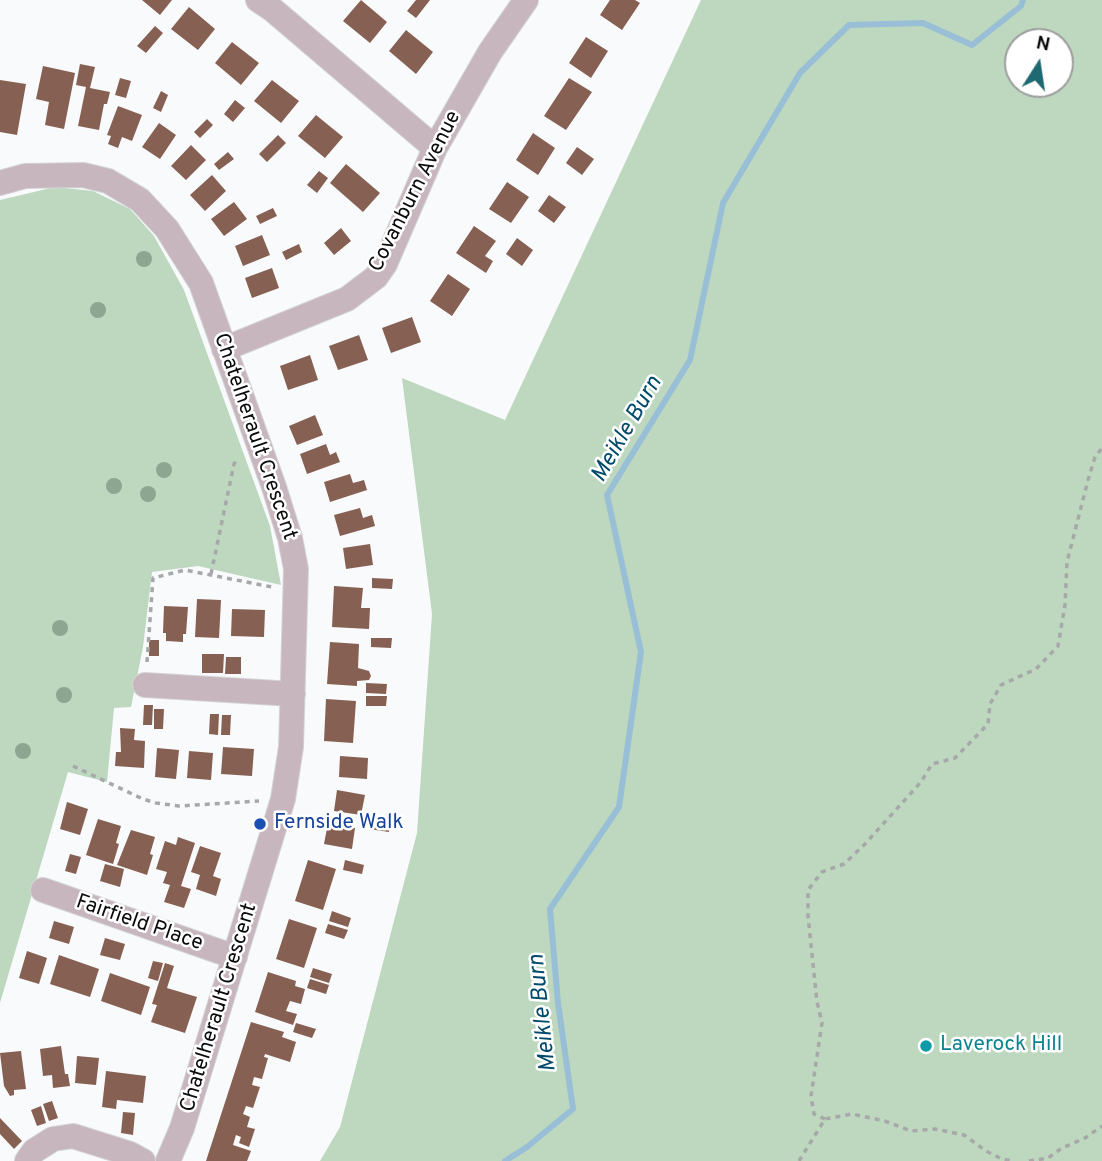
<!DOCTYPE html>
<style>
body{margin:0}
#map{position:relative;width:1102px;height:1161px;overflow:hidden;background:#f9fafc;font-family:Overpass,sans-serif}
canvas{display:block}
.north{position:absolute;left:1004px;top:28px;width:70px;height:70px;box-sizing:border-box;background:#fff;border:2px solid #9d9d9e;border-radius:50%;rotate:12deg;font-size:19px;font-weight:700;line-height:28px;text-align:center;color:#0b0b0c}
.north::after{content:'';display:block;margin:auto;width:24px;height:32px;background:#1f6a72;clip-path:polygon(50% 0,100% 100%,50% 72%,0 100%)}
</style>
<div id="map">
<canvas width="1102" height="1161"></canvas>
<div class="north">N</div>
</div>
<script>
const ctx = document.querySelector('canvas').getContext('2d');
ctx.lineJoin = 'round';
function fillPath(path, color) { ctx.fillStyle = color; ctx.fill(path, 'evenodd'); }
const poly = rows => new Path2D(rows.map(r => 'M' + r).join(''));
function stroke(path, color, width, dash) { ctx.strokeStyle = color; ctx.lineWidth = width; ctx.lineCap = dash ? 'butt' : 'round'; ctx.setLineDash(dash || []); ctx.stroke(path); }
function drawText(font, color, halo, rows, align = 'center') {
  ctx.font = font + ' Overpass,sans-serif'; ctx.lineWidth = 5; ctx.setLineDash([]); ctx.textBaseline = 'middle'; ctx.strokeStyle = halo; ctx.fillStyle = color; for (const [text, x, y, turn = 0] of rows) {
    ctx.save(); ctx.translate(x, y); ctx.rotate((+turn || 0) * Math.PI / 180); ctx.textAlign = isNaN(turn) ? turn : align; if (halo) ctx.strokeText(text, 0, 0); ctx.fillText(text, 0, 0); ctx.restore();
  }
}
const green = poly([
 [701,0,1102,0,1102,1161,320,1161,340,1127,417,833,432,614,402,378,505,420],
 [1060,42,1060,84,1018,84,1018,42],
 [55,187,93,191,130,209,154,236,184,290,270,526,281,585,198,566,152,572,143,647,131,707,114,708,107,782,68,772,0,1003,0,200]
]);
const stream = poly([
 [505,1161,527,1147,573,1109,558,1003,550,909,619,807,641,652,607,495,690,360,723,203,800,73,849,25,923,23,972,45,1021,6,1023,0]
]);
const building = poly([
 [142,0,172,0,160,15],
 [361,0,387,22,370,43,343,21],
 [416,0,430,0,416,18,407,11],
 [610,0,635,0,640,3,622,30,600,15],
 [189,7,215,29,198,50,171,29],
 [155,26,163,33,146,53,137,46],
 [406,30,433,52,416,74,389,51],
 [586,37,608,51,591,78,569,63],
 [232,42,259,63,241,85,215,63],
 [80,64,95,67,90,88,110,92,107,104,104,104,99,130,78,126,86,87,76,85],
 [43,66,75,73,64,129,45,125,49,102,36,99],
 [120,78,131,81,126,98,115,95],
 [569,78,592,92,566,130,544,116],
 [0,80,26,84,17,135,0,132],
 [272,80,299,101,281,123,254,101],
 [161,91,168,95,161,112,153,108],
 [235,100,245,108,233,122,224,114],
 [118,106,142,115,132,141,122,137,118,148,108,144,111,136,107,135],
 [316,115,343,137,325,158,298,136],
 [207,119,213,125,200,138,194,132],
 [159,123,176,135,160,159,142,147],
 [533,133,555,148,538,175,516,160],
 [278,135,286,143,267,162,259,154],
 [191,145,206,160,186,180,171,166],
 [577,147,594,159,582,175,566,163],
 [228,152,234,159,219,170,214,164],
 [346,164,380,193,363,212,330,183],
 [319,171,328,178,317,193,307,185],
 [212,175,226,191,205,211,190,195],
 [507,182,529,197,511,223,489,209],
 [549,195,566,207,554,223,538,211],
 [234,202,247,219,224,236,211,219],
 [273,208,277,216,260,224,256,216],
 [474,226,496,241,485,256,493,261,486,273,456,253],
 [341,228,351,241,334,255,324,243],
 [262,235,270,255,243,266,235,246],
 [517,238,533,250,522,266,506,254],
 [299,244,302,252,286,260,282,252],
 [272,268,279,288,252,298,245,278],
 [448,274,470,289,452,316,430,301],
 [412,317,421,342,391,353,382,328],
 [359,335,368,360,338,370,329,346],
 [310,355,318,380,288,390,280,366],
 [315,415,323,435,297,445,289,426],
 [326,444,330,455,336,452,340,462,307,474,300,454],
 [350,474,353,483,364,480,367,490,330,502,324,482],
 [360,508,363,518,372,515,375,526,340,536,334,515],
 [370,544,373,565,346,569,343,548],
 [372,578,393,579,392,589,372,588],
 [334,586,363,588,361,608,370,608,369,629,332,627],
 [197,599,221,600,219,638,195,637],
 [164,606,188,607,186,634,183,634,183,642,166,641,166,633,163,633],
 [232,609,265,610,264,637,231,636],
 [371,638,392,638,391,648,371,647],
 [149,640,159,640,159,656,149,656],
 [330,642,359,644,358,668,369,671,371,676,369,680,357,681,357,686,327,684],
 [202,654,224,654,223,673,202,673],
 [226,657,241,657,241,674,225,674],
 [366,683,387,684,386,694,366,693],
 [366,696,387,696,386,706,366,706],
 [326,699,356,701,353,743,324,741],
 [144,705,153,705,152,725,143,725],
 [154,709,164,709,163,729,154,729],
 [210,714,219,714,218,735,209,734],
 [222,715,231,715,230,735,221,735],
 [120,728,135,729,134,740,145,741,144,768,115,766,116,752,121,752],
 [223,747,254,749,252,776,221,774],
 [157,748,179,750,176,779,155,777],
 [189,751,213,753,211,780,187,778],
 [340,756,368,758,367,779,339,777],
 [337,790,365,795,361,815,334,811],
 [67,802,88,809,80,835,60,829],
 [98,819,121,826,116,843,119,844,113,864,86,855],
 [370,819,390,822,389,832,369,829],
 [328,823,355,828,352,849,324,844],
 [131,830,155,837,150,854,153,855,147,875,117,865],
 [178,837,195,843,181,886,191,889,184,908,164,902,170,885,163,883,167,872,156,869,165,841,176,845],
 [200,846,221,853,213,876,221,879,216,896,196,889,200,875,191,872],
 [70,854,81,857,76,874,65,871],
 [308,860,336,869,323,910,295,901],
 [345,860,364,865,362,874,343,870],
 [105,864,124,869,120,887,100,881],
 [332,911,351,918,348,927,329,921],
 [289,919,317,928,304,968,276,959],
 [54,921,74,927,69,944,49,938],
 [328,924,348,930,344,939,325,933],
 [105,938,125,944,120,960,100,955],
 [27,951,47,958,39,984,19,978],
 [59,955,99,969,90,997,50,984],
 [153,961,163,963,158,981,148,978],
 [165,963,174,966,167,988,197,997,185,1033,151,1022,157,1005,152,1004],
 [313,968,332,974,329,983,310,977],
 [268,972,296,981,295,986,305,989,301,1004,290,1001,286,1011,297,1014,293,1025,255,1012],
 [110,973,150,987,141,1015,101,1001],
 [310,979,329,985,326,994,307,988],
 [251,1022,284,1032,282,1037,296,1042,290,1062,265,1054,264,1057,268,1058,262,1079,254,1077,252,1085,260,1087,253,1108,246,1106,243,1114,250,1117,247,1127,255,1129,249,1147,239,1143,241,1137,236,1135,233,1145,251,1151,247,1161,206,1161],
 [296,1023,316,1029,312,1038,293,1032],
 [61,1046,65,1074,68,1074,70,1086,53,1088,52,1075,43,1076,40,1049],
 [21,1051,26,1089,14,1090,14,1095,10,1096,4,1086,0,1053],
 [77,1056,99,1058,96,1085,75,1083],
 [106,1071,146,1076,143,1103,117,1100,116,1109,102,1107],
 [52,1101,58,1118,49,1121,43,1104],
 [41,1106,46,1123,37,1126,31,1110],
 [123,1112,135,1113,133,1135,121,1133],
 [0,1118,22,1141,14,1149,0,1134]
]);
const path = poly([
 [211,574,234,464,238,458],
 [147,662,153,578,185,570,272,587],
 [73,766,143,799,156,803,179,806,259,801],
 [825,1119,814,1114,811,1096,822,1023,817,1002,808,916,808,890,822,872,844,864,865,844,921,782,932,764,955,758,988,724,990,704,1001,685,1036,669,1058,646,1065,605,1067,562,1088,480,1095,457,1102,448],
 [799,1161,825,1119,852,1114,885,1121,911,1131,935,1129,964,1135,986,1151,1002,1159,1013,1161],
 [1029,1161,1048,1158,1062,1148,1085,1138,1102,1126]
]);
const minor = poly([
 [258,0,273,10,435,148],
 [0,183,25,176,83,175,108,181,140,200,167,229,201,283,274,487,290,538,296,569,291,747,283,799,182,1128,168,1161],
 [224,349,347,299,376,277,385,264,435,148,490,52,526,0],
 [145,685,293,694],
 [43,890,235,957],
 [27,1161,34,1151,53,1139,73,1136,130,1154,143,1161]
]);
const trees = [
 [144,259],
 [98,310],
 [164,470],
 [114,486],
 [148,494],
 [60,628],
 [64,695],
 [23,751]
];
const markers = [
 [260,824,7,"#1a4fb4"],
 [926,1046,7,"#0f9aa8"]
];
const streetNames = [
 ["Covanburn Avenue",416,192,-63],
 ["Chatelherault Crescent",254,437,71],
 ["Fairfield Place",139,924,19],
 ["Chatelherault Crescent",220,1008,-73]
];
const transitNames = [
 ["Fernside Walk",274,824]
];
const cultureNames = [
 ["Laverock Hill",940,1046]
];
const waterNames = [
 ["Meikle Burn",628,430,-60],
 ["Meikle Burn",544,1013,-96]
];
fillPath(green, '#bdd8bf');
stroke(stream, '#99bfd7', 6);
fillPath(building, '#866053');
stroke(minor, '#d3d4d6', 26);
stroke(path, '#a7a8a9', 3.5, [5, 5]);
stroke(minor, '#c8b6be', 24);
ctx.fillStyle = '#8ca691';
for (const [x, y] of trees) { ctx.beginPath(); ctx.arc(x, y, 8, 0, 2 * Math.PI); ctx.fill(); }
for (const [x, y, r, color] of markers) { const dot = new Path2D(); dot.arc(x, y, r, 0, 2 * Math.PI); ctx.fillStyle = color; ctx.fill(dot); stroke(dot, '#fff', 2.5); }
drawText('21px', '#0b0b0c', '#fff', streetNames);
drawText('21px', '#164399', '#fff', transitNames, 'left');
drawText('21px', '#0d838f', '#fff', cultureNames, 'left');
drawText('italic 23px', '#014a6b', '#fff', waterNames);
</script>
